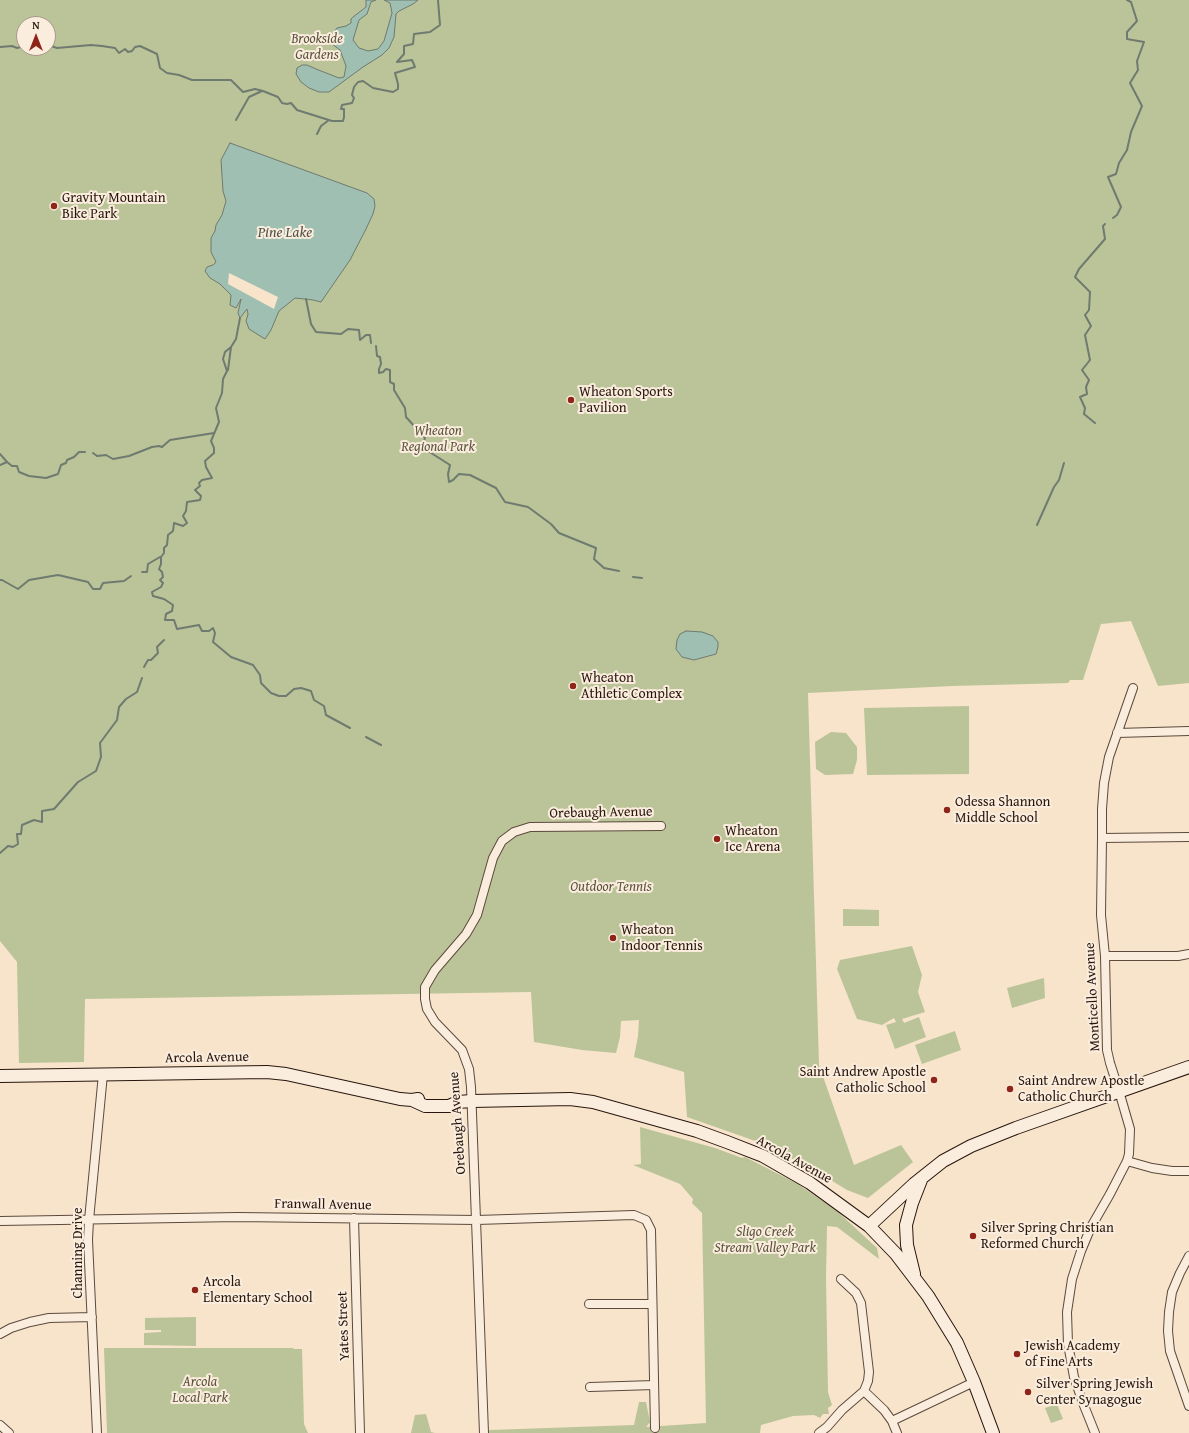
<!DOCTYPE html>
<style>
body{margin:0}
#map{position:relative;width:1189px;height:1433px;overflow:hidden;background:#f7e4cb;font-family:"Gentium Book Plus",serif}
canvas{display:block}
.north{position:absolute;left:16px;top:16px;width:40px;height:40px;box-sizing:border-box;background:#faeddd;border:1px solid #a6978a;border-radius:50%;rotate:0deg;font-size:11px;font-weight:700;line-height:16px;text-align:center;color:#28160e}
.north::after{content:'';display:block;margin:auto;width:14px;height:18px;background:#8f2418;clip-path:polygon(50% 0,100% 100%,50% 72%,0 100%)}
</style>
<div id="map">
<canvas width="1189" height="1433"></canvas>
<div class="north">N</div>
</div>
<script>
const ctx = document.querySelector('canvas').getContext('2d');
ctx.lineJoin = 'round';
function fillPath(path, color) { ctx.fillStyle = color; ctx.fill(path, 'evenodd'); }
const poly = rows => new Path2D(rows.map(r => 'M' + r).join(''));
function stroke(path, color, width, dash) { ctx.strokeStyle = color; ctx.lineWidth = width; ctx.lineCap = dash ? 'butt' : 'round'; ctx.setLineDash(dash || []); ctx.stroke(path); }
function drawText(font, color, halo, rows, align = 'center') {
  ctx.font = font + ' "Gentium Book Plus",serif'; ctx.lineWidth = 4; ctx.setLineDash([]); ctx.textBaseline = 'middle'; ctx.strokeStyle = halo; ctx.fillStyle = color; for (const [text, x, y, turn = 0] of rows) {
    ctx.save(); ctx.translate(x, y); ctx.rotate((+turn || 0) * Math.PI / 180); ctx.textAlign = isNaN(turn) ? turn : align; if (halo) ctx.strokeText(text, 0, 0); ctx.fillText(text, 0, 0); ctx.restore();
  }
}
const green = poly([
 [0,0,1189,0,1189,683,1158,686,1131,621,1101,624,1083,680,1070,680,1068,683,952,686,808,693,819,1065,854,1165,901,1145,913,1162,868,1198,847,1190,824,1176,824,1178,789,1157,761,1143,687,1117,684,1072,634,1057,638,1036,639,1020,621,1021,620,1037,616,1053,582,1050,534,1042,531,992,85,999,84,1062,19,1063,17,962,0,941],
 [24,24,48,24,48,48,24,48],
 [969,706,969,774,867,775,864,708],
 [831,732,846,733,857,747,857,760,853,774,825,775,816,769,815,742],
 [843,909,879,910,879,926,843,926],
 [912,946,922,975,918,992,925,1012,902,1019,904,1023,919,1017,926,1037,895,1049,886,1025,896,1022,894,1018,882,1025,857,1019,837,969,840,960],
 [1044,978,1045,998,1012,1008,1007,988],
 [955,1031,961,1050,922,1064,915,1045],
 [640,1127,715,1148,742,1158,745,1157,798,1184,838,1212,877,1248,879,1259,837,1227,827,1226,826,1278,828,1392,832,1405,828,1408,829,1414,823,1414,820,1418,814,1415,793,1416,761,1425,760,1433,484,1433,490,1430,634,1425,639,1402,646,1402,650,1422,646,1427,706,1423,702,1213,692,1203,693,1199,680,1184,633,1165,641,1164],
 [196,1317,196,1346,144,1345,144,1333,161,1332,161,1330,145,1330,145,1318],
 [104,1348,293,1348,294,1349,302,1349,304,1424,308,1433,107,1433],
 [1057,1404,1063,1419,1051,1423,1045,1408],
 [426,1414,431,1432,435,1433,411,1433,415,1415]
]);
const water = poly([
 [366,0,376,0,371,2,367,14,359,20,353,40,359,48,368,51,378,49,384,41,392,13,390,3,384,0,418,0,413,4,399,11,396,14,394,37,389,48,382,55,363,67,329,92,319,92,309,88,301,82,296,74,297,68,302,65,307,65,316,69,339,78,344,77,346,66,340,50,332,44,331,35,337,28,346,26,351,23,351,19,353,17,366,7,366,0],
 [230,143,367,193,374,199,375,206,373,214,366,229,350,260,321,302,313,300,295,298,279,311,271,330,265,339,249,329,246,321,248,314,247,309,240,318,238,313,241,299,236,308,230,305,231,295,220,284,210,278,205,271,207,267,213,265,216,262,211,252,211,238,215,231,216,225,222,215,226,201,223,191,221,160,230,143],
 [686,631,702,632,713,636,718,642,718,647,716,654,694,660,682,657,676,649,677,640,680,634,686,631]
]);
const pier = poly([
 [229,273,278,297,274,309,228,284]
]);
const stream = poly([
 [48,45,57,48,91,45,102,46,115,48,119,53,125,49,128,52,132,51,135,47,140,46,157,54,160,68,167,73,179,75,192,80,231,80,243,92,255,89,263,91,278,97,282,103,287,104,291,103,297,110,332,121,343,121,344,117,344,109,341,109,342,105,352,103,354,98,352,95,354,87,358,82,363,81,373,88,393,92,398,89,398,84,395,73,415,67,412,60,397,62,404,54,404,46,413,44,414,34,430,32,440,25,438,0],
 [0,47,12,46,17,48,24,46],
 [236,120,249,97,262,91],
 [317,134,321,126,329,120],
 [1113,218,1117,215,1121,207,1108,177,1116,174,1119,163,1127,150,1131,132,1142,106,1130,83,1138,70,1137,61,1144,42,1127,39,1127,32,1137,21,1131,2,1127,0],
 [306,299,311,324,316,332,341,334,348,329,359,330,360,340,366,335,370,335,371,343],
 [240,318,236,339,231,347,225,352,223,359,227,371,223,379,222,393,216,408,219,422,211,441,214,448,214,453,205,461,206,467,212,478,202,480,199,483,200,486,195,490,201,496,200,500,187,502,186,511,183,516,187,523,183,526,174,523,173,531,168,535,167,545,164,548,164,553,161,557,161,564,159,569,162,572,163,577,160,580,163,583,161,587,152,592,153,596,164,599,173,605,172,611,166,614,165,620,174,620,177,629,199,625,202,631,209,631,213,628,215,633,213,642,231,657,253,665,260,675,261,683,271,693,279,696,286,696,294,689,301,688,311,691,314,700,324,706,326,715,350,728],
 [376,346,377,356,380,357,381,364,379,369,379,373,383,372,386,369,390,370,390,382,394,384,394,390,405,408,406,417,425,438,421,450,428,451,450,465,448,474,449,482,453,480,459,474,470,475,496,488,505,502,528,507,551,524,559,533,596,548,594,559,604,568,619,571],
 [228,370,231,347],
 [1095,423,1084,414,1085,408,1080,397,1087,394,1086,387,1089,380,1082,370,1090,360,1085,335,1091,326,1085,315,1089,310,1090,292,1075,277,1079,269,1105,239,1103,226,1105,224],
 [93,453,97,456,106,455,113,459,129,456,152,447,159,446,162,447,170,440,214,433],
 [0,454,7,462],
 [0,465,7,462,12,466,17,466,19,472,29,476,46,478,58,474,61,465,66,463,67,460,74,457,79,452,85,452],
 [1037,525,1054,487,1059,480,1064,463],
 [142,572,147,572,148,564,160,557],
 [633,577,642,578],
 [0,580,2,580,18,589,29,580,58,575,88,582,93,589,100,589,103,583,124,581,131,576],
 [144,667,148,660,151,660,158,653,157,647,164,640],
 [366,737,381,745],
 [0,853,8,846,13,847,18,844,17,834,21,834,22,825,34,820,42,822,42,811,54,809,78,782,96,771,101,757,100,743,117,720,119,707,126,699,137,692,142,678]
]);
const street = poly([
 [1117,733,1189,731],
 [1102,838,1189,837],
 [1105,956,1178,956,1189,954],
 [1127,1161,1152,1168,1172,1171,1189,1171],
 [354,1218,360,1433],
 [0,1221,238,1217,477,1220,634,1215,646,1220,651,1230,655,1428],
 [1189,1256,1180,1273,1172,1292,1169,1312,1168,1331,1170,1351,1189,1406],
 [589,1304,652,1304],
 [0,1334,11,1328,30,1322,49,1318,92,1317],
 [590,1387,654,1385],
 [864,1391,884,1410,892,1421,897,1433],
 [892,1421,974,1382],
 [0,1425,9,1433],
 [97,1433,88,1240,89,1220,103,1074],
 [484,1433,471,1087,469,1069,462,1050,435,1022,427,1009,425,999,425,987,435,970,466,934,477,915,493,858,502,841,514,832,530,827,661,826],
 [819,1433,827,1427,842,1410,864,1391,868,1381,869,1372,861,1303,856,1293,841,1279],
 [1095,1433,1083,1403,1074,1377,1068,1344,1067,1312,1072,1279,1081,1251,1091,1227,1110,1194,1127,1161,1129,1154,1130,1129,1119,1091,1110,1063,1107,1050,1105,956,1101,915,1102,838,1102,809,1104,783,1109,757,1133,688]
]);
const secondary = poly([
 [0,1076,267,1072,286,1074,400,1099,412,1100,418,1099],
 [412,1100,425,1106,449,1106,458,1102,472,1101,570,1099,593,1102,697,1131,727,1142,763,1156,810,1183,869,1226,896,1254,928,1296,957,1343,974,1382,993,1433],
 [869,1226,914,1184,943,1161,971,1146,1016,1128,1189,1067],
 [914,1274,907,1245,906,1225,912,1203,921,1180]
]);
const markers = [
 [54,206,4,"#8f2418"],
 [571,400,4,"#8f2418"],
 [573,686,4,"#8f2418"],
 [947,810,4,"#8f2418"],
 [717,839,4,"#8f2418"],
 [613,938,4,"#8f2418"],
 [934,1080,4,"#8f2418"],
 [1010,1089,4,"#8f2418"],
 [973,1236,4,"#8f2418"],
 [195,1290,4,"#8f2418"],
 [1017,1354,4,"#8f2418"],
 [1028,1392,4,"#8f2418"]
];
const parkNames = [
 ["Brookside",317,39],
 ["Gardens",317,55],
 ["Wheaton",438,431],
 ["Regional Park",438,447],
 ["Outdoor Tennis",611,887],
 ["Sligo Creek",765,1232],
 ["Stream Valley Park",765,1248],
 ["Arcola",200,1382],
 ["Local Park",200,1398]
];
const poiNames = [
 ["Gravity Mountain",62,198],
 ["Bike Park",62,214],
 ["Wheaton Sports",579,392],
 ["Pavilion",579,408],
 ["Wheaton",581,678],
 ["Athletic Complex",581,694],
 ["Odessa Shannon",955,802],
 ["Middle School",955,818],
 ["Wheaton",725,831],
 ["Ice Arena",725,847],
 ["Wheaton",621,930],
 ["Indoor Tennis",621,946],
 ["Saint Andrew Apostle",926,1072,"right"],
 ["Catholic School",926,1088,"right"],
 ["Saint Andrew Apostle",1018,1081],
 ["Catholic Church",1018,1097],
 ["Silver Spring Christian",981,1228],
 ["Reformed Church",981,1244],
 ["Arcola",203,1282],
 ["Elementary School",203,1298],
 ["Jewish Academy",1025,1346],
 ["of Fine Arts",1025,1362],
 ["Silver Spring Jewish",1036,1384],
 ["Center Synagogue",1036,1400]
];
const streetNames = [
 ["Orebaugh Avenue",601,813,-1],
 ["Monticello Avenue",1093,997,-93],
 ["Arcola Avenue",207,1058,-1],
 ["Orebaugh Avenue",458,1123,-94],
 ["Arcola Avenue",794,1160,29],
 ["Franwall Avenue",323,1205,1],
 ["Channing Drive",78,1253,-90],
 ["Yates Street",344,1326,-92]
];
const waterNames = [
 ["Pine Lake",285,233]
];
fillPath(green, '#bbc498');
fillPath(water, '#9ebfb1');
stroke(water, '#6f7b70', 1);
fillPath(pier, '#f7e4cb');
stroke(stream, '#6f7b70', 2);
stroke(street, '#5c4a3d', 10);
stroke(secondary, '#28160e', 14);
stroke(street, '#faeddd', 8);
stroke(secondary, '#faeddd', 12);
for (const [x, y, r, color] of markers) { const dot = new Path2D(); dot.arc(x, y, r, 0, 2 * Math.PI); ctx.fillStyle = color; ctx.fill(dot); stroke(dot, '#faeddd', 1.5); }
drawText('italic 14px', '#5b533e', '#faeddd', parkNames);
drawText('14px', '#28160e', '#faeddd', poiNames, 'left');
drawText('14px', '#28160e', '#faeddd', streetNames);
drawText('italic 15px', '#515147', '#faeddd', waterNames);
</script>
